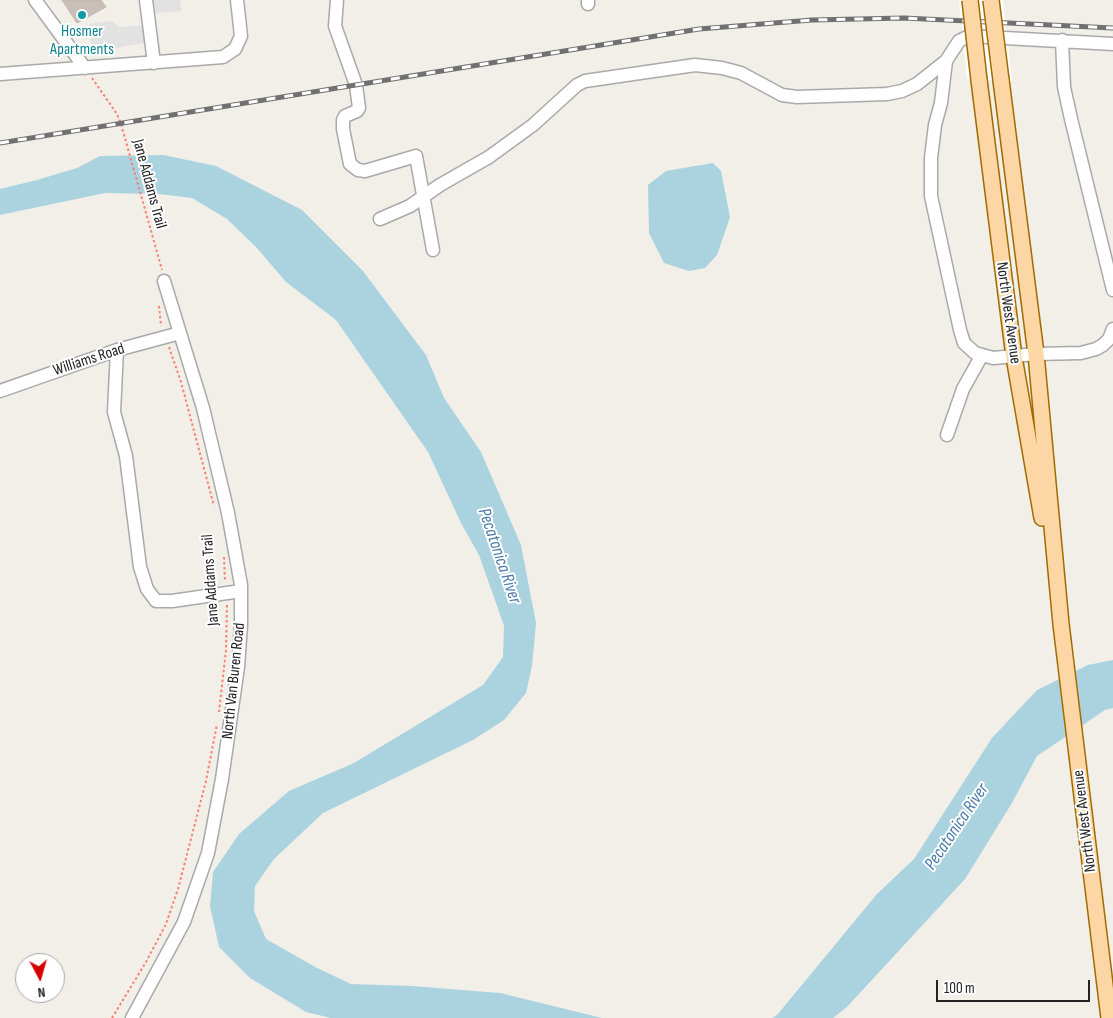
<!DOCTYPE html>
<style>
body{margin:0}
#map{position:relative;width:1113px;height:1018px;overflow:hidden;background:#f2efe9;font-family:"Sofia Sans Condensed",sans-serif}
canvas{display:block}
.north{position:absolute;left:15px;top:953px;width:50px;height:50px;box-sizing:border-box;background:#fff;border:1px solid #a7a7a7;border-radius:50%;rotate:174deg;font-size:14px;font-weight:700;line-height:20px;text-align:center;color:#222}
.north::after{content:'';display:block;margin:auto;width:18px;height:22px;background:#d40000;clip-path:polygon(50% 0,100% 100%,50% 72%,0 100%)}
.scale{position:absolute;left:936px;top:980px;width:154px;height:22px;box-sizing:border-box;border:2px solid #222;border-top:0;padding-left:6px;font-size:15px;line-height:18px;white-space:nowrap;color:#222;-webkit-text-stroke:4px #fff;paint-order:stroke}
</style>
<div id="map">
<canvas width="1113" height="1018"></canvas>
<div class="north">N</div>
<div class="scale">100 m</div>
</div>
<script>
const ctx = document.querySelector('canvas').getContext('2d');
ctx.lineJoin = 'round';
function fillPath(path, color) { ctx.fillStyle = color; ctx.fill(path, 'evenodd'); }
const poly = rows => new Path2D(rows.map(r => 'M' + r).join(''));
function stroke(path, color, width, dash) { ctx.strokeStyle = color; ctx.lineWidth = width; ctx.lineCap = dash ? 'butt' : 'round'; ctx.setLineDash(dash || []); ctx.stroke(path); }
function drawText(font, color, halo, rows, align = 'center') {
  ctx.font = font + ' "Sofia Sans Condensed",sans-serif'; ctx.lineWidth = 4; ctx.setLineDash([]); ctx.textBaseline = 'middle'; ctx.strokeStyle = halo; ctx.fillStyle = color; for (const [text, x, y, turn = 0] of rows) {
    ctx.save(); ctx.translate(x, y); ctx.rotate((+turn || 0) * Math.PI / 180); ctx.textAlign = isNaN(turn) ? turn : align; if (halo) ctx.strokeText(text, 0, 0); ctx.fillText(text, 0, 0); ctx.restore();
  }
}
const parking = poly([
 [154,0,180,0,181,11,155,13],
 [112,21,119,27,149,25,151,42,92,52,89,24]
]);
const water = poly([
 [163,155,216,166,302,210,363,271,426,355,444,398,481,452,521,545,536,623,532,666,526,693,504,720,473,740,323,813,274,859,255,886,254,911,266,939,317,968,351,984,412,986,500,993,602,1018,331,1018,306,1012,250,978,219,947,210,906,213,872,239,834,289,791,354,763,483,685,503,657,504,626,479,555,461,523,428,452,336,320,286,282,257,248,227,219,192,198,159,194,105,193,0,215,0,189,37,180,77,168,100,156],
 [713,163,721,171,730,217,717,255,705,268,689,271,664,263,649,233,648,185,666,171],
 [1113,660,1113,708,1105,710,1037,756,1012,803,965,879,847,1007,833,1018,772,1018,777,1015,877,894,914,859,992,738,1037,690,1088,665]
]);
const pier = poly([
 [959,0,1003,0,1012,81,967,79]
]);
const building = poly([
 [62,0,101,0,106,7,77,23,62,0]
]);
const path = poly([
 [92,78,117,114,121,124,162,270],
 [159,306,161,326],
 [169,347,181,382,214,506],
 [224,557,225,582],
 [219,712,226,650,227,605],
 [112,1018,146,962,166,924,178,889,206,781,217,724]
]);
const minor = poly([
 [35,0,85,68],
 [146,0,154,63],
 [337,0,335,26,356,85,359,108,357,111,345,116,343,120,343,129,350,164,358,170,365,171,416,156,433,250],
 [588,4,588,0],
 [1062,40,1064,87,1071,119,1113,290],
 [946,61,941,103,935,125,931,158,931,196,960,330,964,343,975,353,993,358,1036,354,1081,353,1096,349,1103,345,1109,339,1113,329],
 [0,74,223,57,235,49,241,36,237,0],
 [380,219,410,206,440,185,489,157,533,125,577,85,585,81,695,65,722,68,741,73,782,95,797,97,887,94,902,91,917,84,946,61,959,41,969,36,1113,44],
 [117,350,114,412,126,456,140,567,147,589,156,601,172,601,241,591],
 [0,391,117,350,180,333],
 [947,435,963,389,982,355],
 [132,1018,184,922,208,853,222,779,238,667,241,625,241,585,228,513,203,408,164,281]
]);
const major = poly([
 [979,80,1014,357,1042,518],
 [1001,80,1036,354,1061,624,1109,1018]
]);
const rail = poly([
 [0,143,699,29,812,20,904,18,1113,28]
]);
const majorBridge = poly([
 [970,0,979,80],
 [991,0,1001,80]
]);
const markers = [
 [82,15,5,"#0f9aa8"]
];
const cultureNames = [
 ["Hosmer",82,32],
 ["Apartments",82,50]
];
const streetNames = [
 ["Jane Addams Trail",149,184,75],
 ["North West Avenue",1008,313,82],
 ["Williams Road",89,360,-18],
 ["Jane Addams Trail",211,580,-94],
 ["North Van Buren Road",234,681,-84],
 ["North West Avenue",1085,821,-97]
];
const waterNames = [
 ["Pecatonica River",499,556,71],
 ["Pecatonica River",957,827,-56]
];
fillPath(parking, '#e2e2e2');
fillPath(water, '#aad3df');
fillPath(pier, '#fff');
fillPath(building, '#c7bfb8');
stroke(building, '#c4b6ab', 1);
stroke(minor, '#a9a9a9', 15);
stroke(major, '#a06b00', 18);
stroke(path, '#fa8072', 2, [2.5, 2.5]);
stroke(minor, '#fff', 12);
stroke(major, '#fcd6a4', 15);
stroke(rail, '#707070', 5);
stroke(rail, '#fff', 3, [9]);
stroke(majorBridge, '#a06b00', 18, []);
stroke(majorBridge, '#fcd6a4', 15);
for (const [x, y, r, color] of markers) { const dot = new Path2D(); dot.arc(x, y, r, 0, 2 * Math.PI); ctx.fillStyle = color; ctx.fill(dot); stroke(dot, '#fff', 2); }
drawText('16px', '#0d838f', '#fff', cultureNames);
drawText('16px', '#222', '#fff', streetNames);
drawText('italic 18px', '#4a7aab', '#fff', waterNames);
</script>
